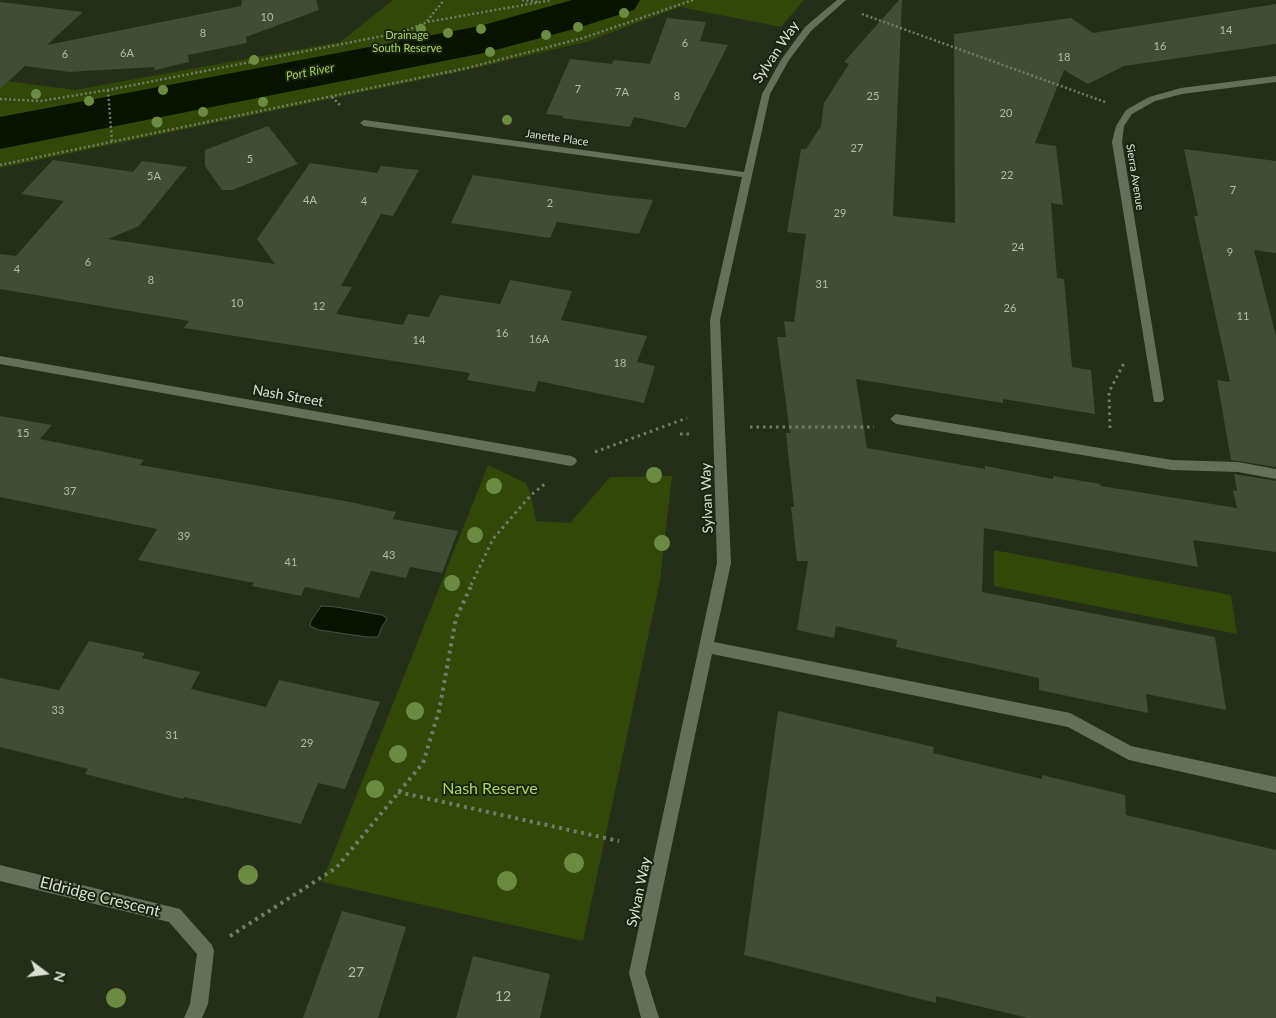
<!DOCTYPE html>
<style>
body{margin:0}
#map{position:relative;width:1276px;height:1018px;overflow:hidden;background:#242e19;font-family:Lato,sans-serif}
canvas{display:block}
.north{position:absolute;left:20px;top:948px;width:50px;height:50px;-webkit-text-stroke:4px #1b240f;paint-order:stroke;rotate:105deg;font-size:14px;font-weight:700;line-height:20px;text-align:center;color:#dae1d4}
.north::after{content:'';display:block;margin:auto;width:18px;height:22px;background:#dae1d4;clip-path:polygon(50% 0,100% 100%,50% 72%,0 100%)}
</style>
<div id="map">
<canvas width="1276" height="1018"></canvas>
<div class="north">N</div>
</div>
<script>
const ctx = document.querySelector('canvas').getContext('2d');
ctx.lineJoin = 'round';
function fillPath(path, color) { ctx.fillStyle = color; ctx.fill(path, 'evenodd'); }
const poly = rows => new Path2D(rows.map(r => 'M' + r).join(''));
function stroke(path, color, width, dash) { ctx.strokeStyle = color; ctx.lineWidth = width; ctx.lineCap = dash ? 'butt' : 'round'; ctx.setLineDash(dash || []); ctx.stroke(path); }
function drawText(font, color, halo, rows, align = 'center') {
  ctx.font = font + ' Lato,sans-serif'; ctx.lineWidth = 4; ctx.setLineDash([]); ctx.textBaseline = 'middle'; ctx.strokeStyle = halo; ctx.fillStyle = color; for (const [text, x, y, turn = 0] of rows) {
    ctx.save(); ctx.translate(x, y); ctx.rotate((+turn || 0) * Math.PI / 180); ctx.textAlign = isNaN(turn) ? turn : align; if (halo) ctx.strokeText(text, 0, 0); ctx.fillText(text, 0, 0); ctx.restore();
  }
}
const green = poly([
 [393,0,804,0,781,27,680,7,586,42,454,73,0,168,0,80,75,90,340,42],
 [488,465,526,483,531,495,536,521,570,523,610,477,672,476,660,581,583,941,322,882],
 [994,550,1231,595,1237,634,994,586]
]);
const water = poly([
 [321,606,336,607,382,615,387,618,386,621,382,626,378,637,367,637,319,630,310,626,311,621,321,606]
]);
const river = poly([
 [572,0,640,0,634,10,574,29,484,53,0,149,0,117,480,26,572,0]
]);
const building = poly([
 [242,0,316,0,319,10,246,37,247,43,188,55,189,62,155,70,154,67,69,72,25,66,0,89,0,2,83,12,47,45,241,6],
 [899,0,902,0,893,216,955,223,954,34,1071,18,1093,33,1276,4,1276,44,1124,66,1088,84,1064,70,1035,143,1056,146,1063,205,1051,203,1057,278,1064,279,1072,367,1091,370,1095,414,1003,399,1003,403,856,379,867,448,985,469,985,466,1053,479,1053,476,1100,484,1101,486,1237,508,1233,490,1237,491,1234,474,1276,481,1276,552,1193,540,1198,567,984,528,982,592,1215,637,1226,710,1146,694,1148,713,1039,690,1039,678,896,647,897,640,836,626,834,638,797,630,808,561,797,561,791,507,794,507,786,433,790,433,777,337,786,337,784,321,794,322,806,234,787,232,801,149,806,149,821,126,824,103,849,64,844,62],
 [667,18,706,22,700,41,728,45,686,128,634,117,630,127,562,118,563,116,546,114,570,59,612,64,614,60,650,64],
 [268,126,298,164,232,190,222,190,205,166,205,150],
 [1184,149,1276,161,1276,253,1254,250,1276,336,1276,467,1231,460,1217,380,1230,382,1194,216,1198,216],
 [53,160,133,172,142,161,187,167,139,226,108,239,275,264,257,239,310,163,377,173,381,166,419,170,393,216,381,214,341,286,352,287,336,314,403,325,408,314,429,317,440,295,500,304,510,280,572,291,561,320,647,336,637,362,655,366,644,403,538,381,535,392,467,380,470,373,184,328,189,321,0,289,0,254,16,256,64,201,21,194],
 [473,175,607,195,653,200,639,234,557,222,550,238,451,223],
 [0,416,52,425,40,439,144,460,140,465,345,501,396,512,393,519,458,531,442,573,410,567,406,578,371,571,359,598,305,587,301,596,252,586,254,583,138,560,157,529,0,497],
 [89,641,145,653,142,658,200,672,191,689,266,707,279,680,380,702,345,789,318,783,301,824,184,797,183,799,85,774,88,769,0,747,0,678,59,690],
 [778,711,934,747,933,753,1042,779,1042,775,1125,795,1126,815,1276,850,1276,1018,1028,1018,936,996,936,1003,744,955],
 [342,911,406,927,378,1018,303,1018],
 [473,956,550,974,540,1018,456,1018]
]);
const pathFar2 = poly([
 [522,0,539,2],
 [862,14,1105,102],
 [427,21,444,0],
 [108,90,112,142],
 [332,97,340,105],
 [0,99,41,101,108,90,403,32,427,22,552,0],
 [0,165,467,68,583,38,693,0]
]);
const pathFar1 = poly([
 [750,427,874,427],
 [1110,428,1109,392,1124,363],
 [680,434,692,434],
 [595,452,687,418],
 [471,585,493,539,531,495,546,483]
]);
const path = poly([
 [398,792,619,841],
 [230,936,336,868,423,763,439,711,456,618,472,584]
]);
const minor = poly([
 [837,0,846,0,811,31,789,60,770,94,720,320,731,563,714,642,1070,713,1131,746,1276,777,1276,793,1129,760,1068,727,712,654,645,973,659,1018,641,1018,629,973,717,563,710,320,742,177,364,126,360,123,364,120,744,172,762,94,781,60,805,27,837,0],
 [1276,76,1276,82,1182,94,1155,101,1132,114,1124,126,1122,142,1164,399,1162,402,1154,402,1112,142,1116,126,1126,110,1149,97,1181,88,1276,76],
 [0,356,571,456,575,458,577,461,575,464,571,466,0,364,0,356],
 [896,414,1172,460,1238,462,1276,469,1276,479,1238,472,1172,470,896,424,890,419,896,414],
 [0,865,180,909,212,945,214,951,208,1004,202,1018,184,1018,190,1004,197,954,169,922,0,881,0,865]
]);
const trees = [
 [624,13,5],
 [578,27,5],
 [421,29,5],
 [481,29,5],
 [448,33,5],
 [546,35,5],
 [490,52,5],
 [254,60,5],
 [163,90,5],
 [36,94,5],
 [89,101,5],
 [263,102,5],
 [203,112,5],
 [507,120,5],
 [157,122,5.5],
 [654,475,8],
 [494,486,8],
 [475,535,8],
 [662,543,8],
 [452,583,8],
 [415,711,9],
 [398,754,9],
 [375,789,9],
 [574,863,10],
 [248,875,10],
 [507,881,10],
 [116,998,10]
];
const numberNames = [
 ["10",267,17],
 ["14",1226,30],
 ["8",203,33],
 ["6",685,43],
 ["16",1160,46],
 ["6A",127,53],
 ["6",65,54],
 ["18",1064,57],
 ["7",578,89],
 ["7A",622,92],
 ["8",677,96],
 ["25",873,96],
 ["20",1006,113],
 ["27",857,148],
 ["5",250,159],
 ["22",1007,175],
 ["5A",154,176],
 ["7",1233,190],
 ["4A",310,200],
 ["4",364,201],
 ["2",550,203],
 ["29",840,213],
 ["24",1018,247],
 ["9",1230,252],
 ["6",88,262],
 ["4",17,269],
 ["8",151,280],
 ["31",822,284],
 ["10",237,303],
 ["12",319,306],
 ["26",1010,308],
 ["11",1243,316],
 ["16",502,333],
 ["16A",539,339],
 ["14",419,340],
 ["18",620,363],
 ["15",23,433],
 ["37",70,491],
 ["39",184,536],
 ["43",389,555],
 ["41",291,562],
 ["33",58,710],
 ["31",172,735],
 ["29",307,743]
];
const farParknames = [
 ["Drainage",407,35],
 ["South Reserve",407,48]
];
const farStreetnames = [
 ["Janette Place",557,138,8],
 ["Sierra Avenue",1135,177,81]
];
const farWaternames = [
 ["Port River",310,72,-11]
];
const streetNames = [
 ["Sylvan Way",776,52,-56],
 ["Nash Street",288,396,10],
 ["Sylvan Way",707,498,-92],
 ["Sylvan Way",639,892,-78]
];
const nearNumbernames = [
 ["27",356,972],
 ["12",503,996]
];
const nearParknames = [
 ["Nash Reserve",490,789]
];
const nearStreetnames = [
 ["Eldridge Crescent",100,897,14]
];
fillPath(green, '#314809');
fillPath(water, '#081300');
stroke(water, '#475140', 1);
fillPath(river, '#081300');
fillPath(building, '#424d36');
stroke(pathFar2, '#737c6a', 2.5, [2, 2.5]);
stroke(pathFar1, '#737c6a', 3, [2.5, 4]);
stroke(path, '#737c6a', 4, [3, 4.5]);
fillPath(minor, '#657058');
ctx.fillStyle = '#6c8b42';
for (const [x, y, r] of trees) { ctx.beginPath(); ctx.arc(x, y, r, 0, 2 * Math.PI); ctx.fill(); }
drawText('11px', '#b4bcac', null, numberNames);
drawText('11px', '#a6d763', '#1b240f', farParknames);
drawText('11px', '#dae1d4', '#1b240f', farStreetnames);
drawText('italic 12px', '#a3d461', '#1b240f', farWaternames);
drawText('14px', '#dae1d4', '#1b240f', streetNames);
drawText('14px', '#b4bcac', null, nearNumbernames);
drawText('16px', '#a6d763', '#1b240f', nearParknames);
drawText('16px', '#dae1d4', '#1b240f', nearStreetnames);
</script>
